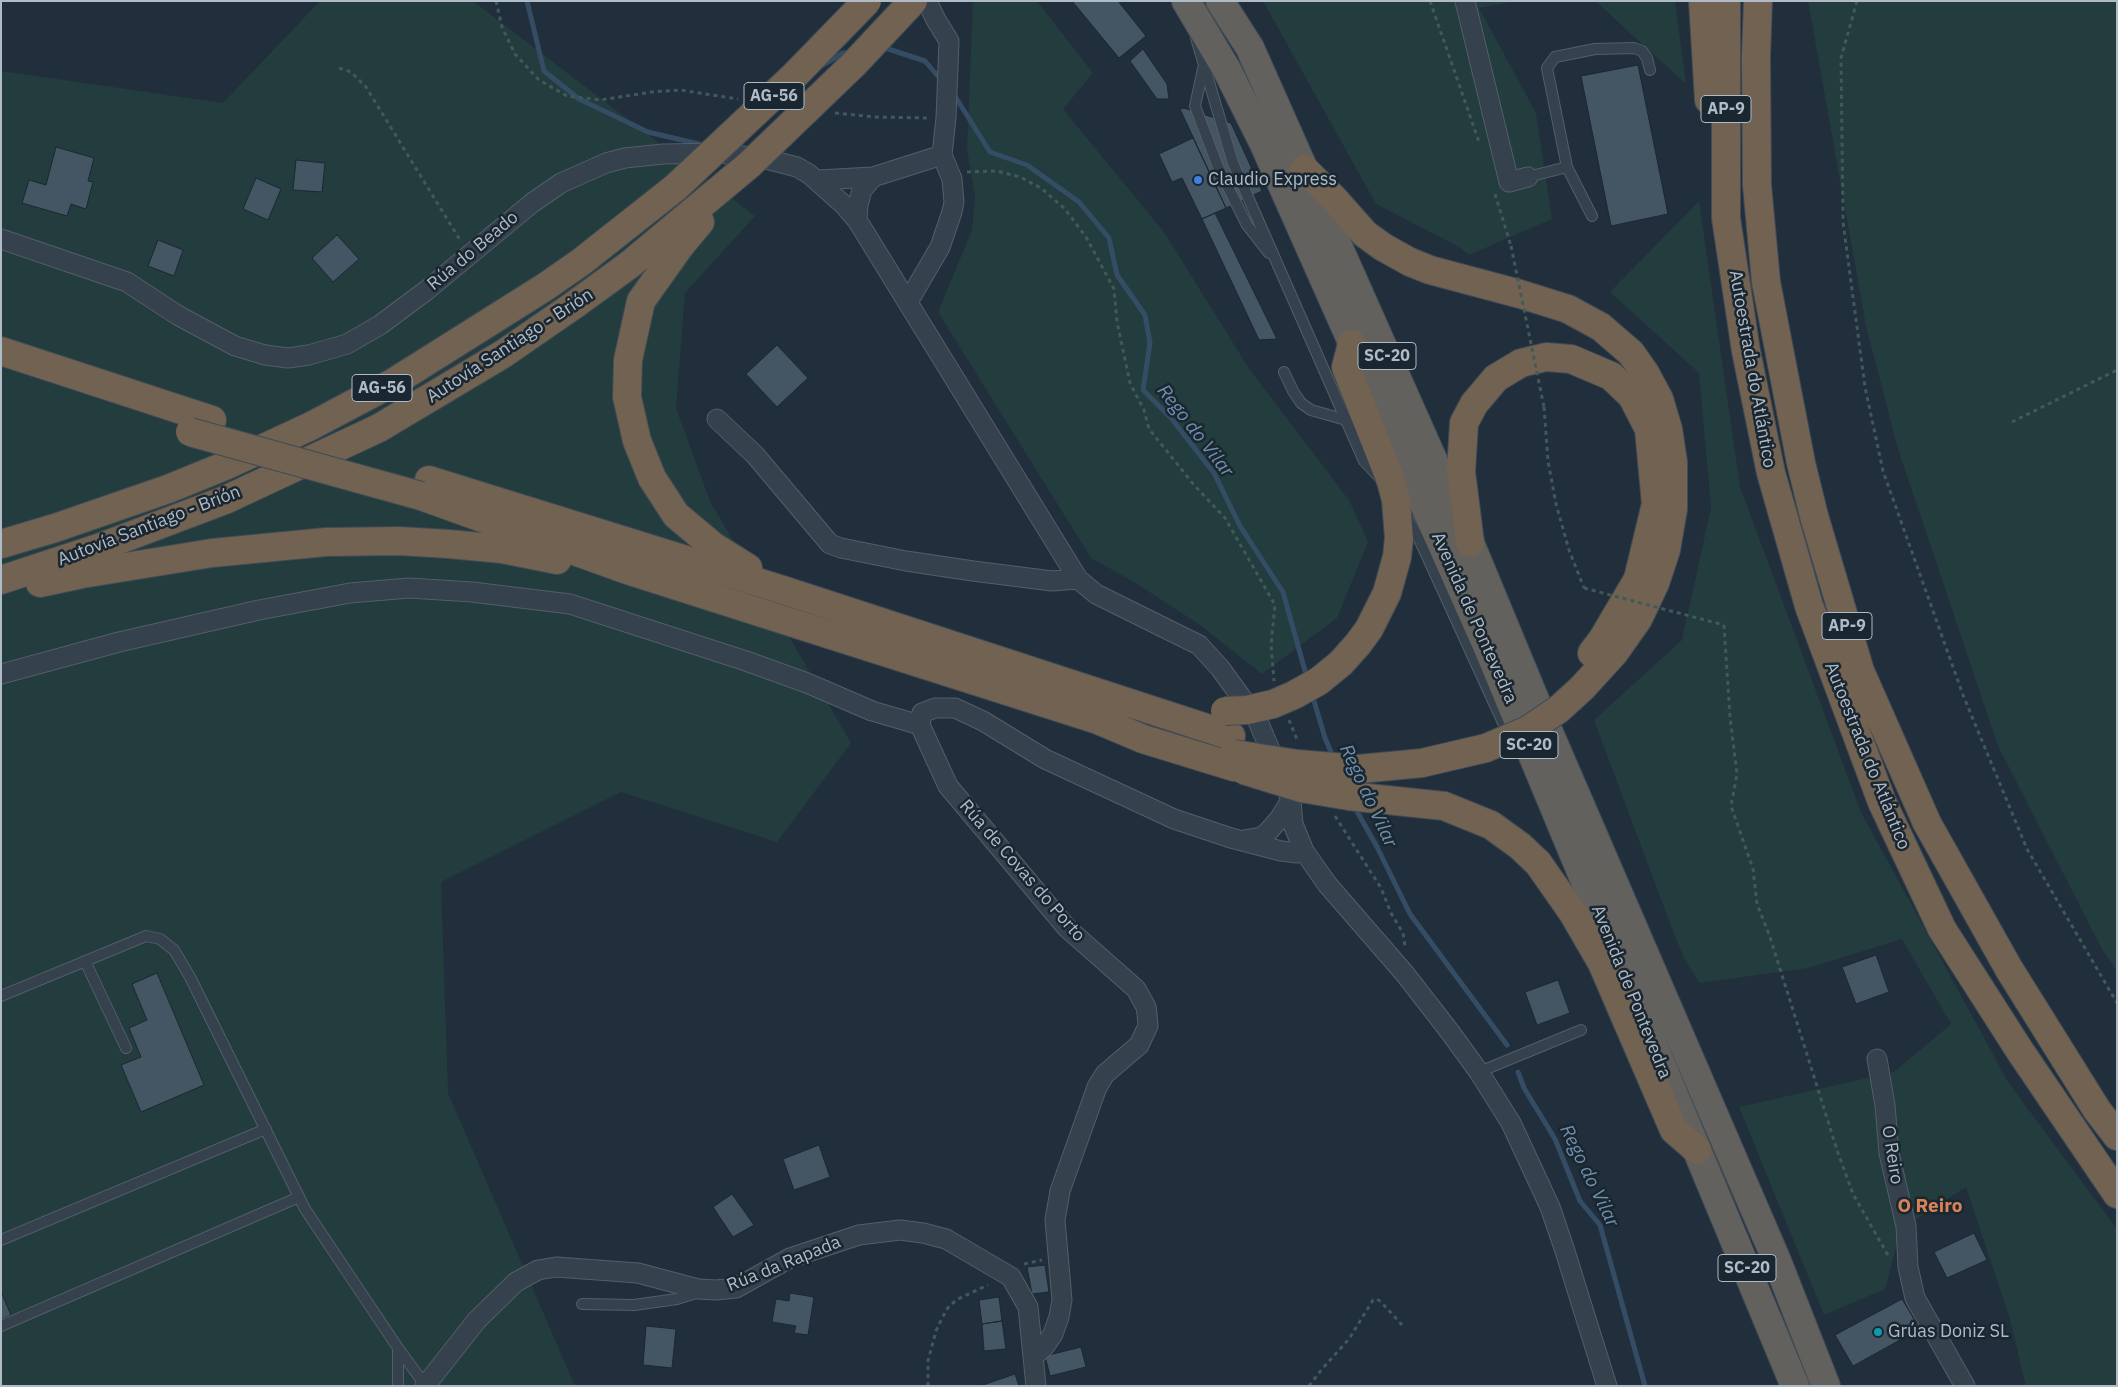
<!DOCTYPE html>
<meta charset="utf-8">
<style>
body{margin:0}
#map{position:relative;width:2118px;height:1387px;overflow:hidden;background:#212f3c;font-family:"IBM Plex Sans",sans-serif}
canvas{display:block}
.frame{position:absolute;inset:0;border:2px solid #b0bbc8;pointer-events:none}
</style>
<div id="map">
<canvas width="2118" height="1387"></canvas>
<div class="frame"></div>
</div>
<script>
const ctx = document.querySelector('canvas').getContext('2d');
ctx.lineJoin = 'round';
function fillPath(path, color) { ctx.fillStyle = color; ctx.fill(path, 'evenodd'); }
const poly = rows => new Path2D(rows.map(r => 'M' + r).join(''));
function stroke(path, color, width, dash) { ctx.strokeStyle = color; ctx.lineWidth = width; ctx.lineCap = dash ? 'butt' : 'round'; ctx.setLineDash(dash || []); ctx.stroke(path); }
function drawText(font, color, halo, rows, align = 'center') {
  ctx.font = font + ' "IBM Plex Sans",sans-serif'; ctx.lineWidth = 5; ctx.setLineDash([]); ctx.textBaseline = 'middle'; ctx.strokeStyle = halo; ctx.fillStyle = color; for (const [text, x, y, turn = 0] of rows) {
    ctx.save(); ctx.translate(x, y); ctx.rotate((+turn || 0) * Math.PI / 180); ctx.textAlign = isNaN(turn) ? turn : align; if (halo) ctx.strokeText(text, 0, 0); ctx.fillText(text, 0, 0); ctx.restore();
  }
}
const green = poly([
 [320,1,473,1,755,216,685,293,676,408,710,501,851,743,777,842,621,792,441,882,448,1093,575,1386,1,1386,1,71,223,103],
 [973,1,1037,1,1093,73,1063,109,1164,232,1250,370,1349,500,1368,542,1337,618,1262,674,1200,625,1134,582,1091,558,938,312,972,230,975,196,967,149],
 [1263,1,1518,1,1479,8,1536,113,1552,219,1469,255,1459,247,1376,204],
 [1596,1,1675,1,1686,84,1619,23],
 [1808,1,2117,1,2117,971,2103,951,1998,746,1898,449,1866,326],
 [1699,201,1740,487,1861,812,2008,1082,2117,1229,2117,1386,2026,1386,2009,1316,1966,1187,1901,1229,1885,1289,1824,1315,1739,1107,1894,1072,1951,1024,1902,939,1808,968,1699,983,1683,956,1671,926,1594,720,1682,640,1711,508,1699,373,1610,292]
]);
const stream = poly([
 [527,1,544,71,579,99,648,132,703,145],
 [882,47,925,61,942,81],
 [821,66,843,53,851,52],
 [953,93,990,152,1027,165,1079,202,1109,238,1117,275,1145,315,1150,343,1143,390,1171,418,1214,473,1240,526,1283,592,1307,678],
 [1312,694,1325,738,1334,759],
 [1354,806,1377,847,1410,914,1507,1045],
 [1518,1072,1524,1088,1555,1139,1580,1201,1600,1225,1645,1386]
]);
const building = poly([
 [1072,1,1118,1,1146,36,1119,58,1072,1],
 [1143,49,1167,84,1169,99,1157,99,1130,61,1143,49],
 [1638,65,1668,214,1611,226,1581,76,1638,65],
 [1184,108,1231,123,1262,191,1226,208,1180,109,1184,108],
 [1193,138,1226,208,1202,219,1182,178,1172,182,1159,154,1193,138],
 [56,147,94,158,88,181,93,182,86,209,71,204,67,216,22,203,29,180,46,185,56,147],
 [296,160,325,163,322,192,293,190,296,160],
 [256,178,281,189,268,220,243,209,256,178],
 [1215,213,1277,339,1259,340,1202,219,1215,213],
 [337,235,359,259,333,282,312,258,337,235],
 [158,240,183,250,174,276,148,266,158,240],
 [777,345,808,378,777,407,746,374,777,345],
 [1876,955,1889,992,1856,1004,1842,967,1876,955],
 [157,973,204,1085,141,1112,121,1065,141,1057,129,1028,147,1020,132,984,157,973],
 [1558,980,1570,1013,1537,1025,1525,992,1558,980],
 [819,1145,830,1177,794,1190,783,1159,819,1145],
 [732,1194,754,1225,733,1237,713,1207,732,1194],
 [1974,1233,1987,1260,1947,1278,1934,1252,1974,1233],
 [1045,1265,1049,1292,1032,1294,1027,1267,1045,1265],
 [1,1292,11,1315,1,1320,1,1292],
 [790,1293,814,1297,808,1335,794,1333,796,1326,772,1322,776,1299,789,1301,790,1293],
 [999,1297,1002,1321,982,1324,979,1300,999,1297],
 [1902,1299,1920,1329,1853,1366,1835,1335,1902,1299],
 [1002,1321,1006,1349,984,1351,982,1324,1002,1321],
 [646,1326,676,1329,672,1368,643,1365,646,1326],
 [1081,1347,1086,1367,1050,1376,1045,1356,1081,1347],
 [1015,1374,1019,1386,980,1386,1015,1374]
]);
const path = poly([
 [496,1,502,27,515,54,539,80,567,96,600,100,652,92,680,90,738,99],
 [1430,1,1479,142],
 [1857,1,1841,58,1843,222,1865,387,1883,471,1963,695,2027,849,2117,1003],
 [339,68,351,72,366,87,460,240],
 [835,113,875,117,928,118],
 [967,172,997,171,1020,177,1041,188,1065,209,1086,237,1114,289,1117,322,1130,383,1144,410,1149,429,1194,485,1225,518,1275,605,1271,645,1274,681],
 [1495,194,1511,246],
 [1544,407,1548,461,1556,504,1569,550,1584,588],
 [2012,422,2117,370],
 [1724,625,1730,717,1737,774,1731,806,1753,869,1757,904,1770,937,1838,1153,1853,1194,1889,1257],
 [1289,720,1298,742],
 [1335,816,1381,888,1391,913,1403,933,1405,946],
 [1024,1264,1042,1260],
 [928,1386,928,1361,936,1331,942,1318,949,1306,958,1299,988,1285],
 [1309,1386,1322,1369,1349,1339,1373,1300,1377,1299,1382,1303,1402,1325]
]);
const service = poly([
 [1196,38,1233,163,1364,461,1379,477],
 [1203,69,1195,106,1218,167,1247,225,1269,253],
 [1567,167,1592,216],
 [1528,177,1567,167,1547,68,1555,57,1595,49,1634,48,1642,51,1647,58,1650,70],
 [1284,372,1293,391,1301,403,1311,410,1346,420],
 [1406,516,1420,541,1509,736],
 [85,961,126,1048],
 [1,996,146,936,160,939,174,950,190,977,305,1209,398,1348,398,1386],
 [1479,1072,1581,1030],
 [1,1240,266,1129],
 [582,1304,634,1305,677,1299,699,1292],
 [1,1326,299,1197],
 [398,1348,425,1385]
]);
const minor = poly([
 [1465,1,1509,182,1528,177],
 [818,180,873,177,942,155],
 [857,220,858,205,862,190,873,177],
 [1,239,127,282,179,316,235,346,265,355,288,358,309,355,347,344,380,325,427,290,532,203,561,183,606,163,625,158,663,154,720,153,766,159,797,167,809,174,844,205,857,220,1078,579,1096,594,1199,645,1220,668,1257,719,1291,800,1293,824,1304,851,1327,884,1405,974,1450,1032,1479,1072,1511,1123,1550,1207,1564,1248,1607,1386],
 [908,302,940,247,952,212,954,202,952,179,942,155,946,118,949,41,936,20,927,1],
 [717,419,755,455,830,544,841,548,906,561,973,571,1052,581,1078,579],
 [1,674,119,642,259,610,350,593,409,588,472,592,570,604,746,661,807,683,872,711,920,725],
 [920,725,948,786,1067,928,1136,989,1146,1007,1147,1014,1148,1026,1139,1045,1105,1074,1097,1087,1060,1191,1055,1220,1062,1300,1059,1317,1053,1334,1044,1347,1033,1357],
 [920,725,922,713,935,708,955,708,983,721,1045,759,1174,819,1231,838,1281,851,1297,853,1304,851],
 [1244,840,1261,837,1267,833,1280,818,1291,800],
 [1877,1059,1885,1105,1889,1153,1906,1226,1908,1267,1915,1298,1965,1386],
 [425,1386,477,1320,516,1282,538,1270,556,1267,638,1273,698,1289,716,1290,736,1288,790,1258,859,1235,900,1230,923,1233,946,1239,1011,1277,1028,1307,1036,1386]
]);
const trunk = poly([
 [1186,1,1227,70,1264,144,1488,648,1795,1386],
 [1220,1,1250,48,1470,543,1538,707,1777,1261,1826,1386]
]);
const motorway = poly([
 [1703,1,1709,100],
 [1726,1,1726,218,1746,351,1771,473,1809,606,1882,802,1942,929,2020,1051,2117,1194],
 [1758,1,1756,57,1757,185,1766,282,1801,463,1814,516,1860,671,1927,823,2009,969,2097,1110,2117,1136],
 [1304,169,1335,200,1365,234,1383,247,1410,262,1430,270,1520,294,1568,309,1601,327,1631,353,1645,373,1659,399,1668,429,1673,462,1673,509,1666,550,1655,583,1638,619,1614,653,1582,688],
 [700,222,680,246,641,301,628,360,627,397,637,441,652,478,676,515,713,546,748,568],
 [1352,344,1346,367,1391,481,1396,500,1399,538,1397,557,1387,593,1369,629,1358,644],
 [1,351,212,420],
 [429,480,783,590,1231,736],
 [421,496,630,571,1098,720,1143,739,1234,767],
 [1470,543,1461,472,1464,423,1474,404,1496,378,1521,363,1546,357,1571,359,1611,376,1632,396,1649,429,1656,504,1638,579,1602,640,1592,653],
 [1,544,55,528,168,489,227,465,311,426,394,382,545,287,581,262,676,187],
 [1,580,98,548,225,500,379,428,503,354,574,305,629,265,750,164],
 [40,583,82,574,212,553,326,542,399,541,449,544,502,549,557,560],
 [1491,825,1520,846,1538,863,1573,913,1602,963,1674,1130,1697,1150]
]);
const pathBridge = poly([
 [1511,246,1544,407],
 [1584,588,1724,625]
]);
const motorwayBridge = poly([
 [750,164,854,64,913,1],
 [676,187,793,77,867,1],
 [190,432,421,496],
 [1225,711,1247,710,1273,704,1294,695,1319,681,1341,663,1358,644],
 [1234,754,1297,764,1359,769,1422,763,1486,748,1528,730,1559,709,1582,688],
 [1243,770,1301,788,1349,796,1444,806,1491,825]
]);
const markers = [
 [1198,180,5,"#3f7fe0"],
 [1878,1332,5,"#0f9aa8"]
];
const shields = [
 [774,96,60],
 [1726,109,50],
 [1387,356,58],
 [382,388,60],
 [1847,626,50],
 [1529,745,58],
 [1747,1268,58]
];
const shieldNames = [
 ["AG-56",774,96],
 ["AP-9",1726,109],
 ["SC-20",1387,356],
 ["AG-56",382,388],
 ["AP-9",1847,626],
 ["SC-20",1529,745],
 ["SC-20",1747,1268]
];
const poiNames = [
 ["Claudio Express",1208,180],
 ["Grúas Doniz SL",1888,1332]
];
const streetNames = [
 ["Rúa do Beado",473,251,-40],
 ["Autovía Santiago - Brión",510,346,-33],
 ["Autoestrada do Atlántico",1752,369,80],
 ["Autovía Santiago - Brión",149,526,-21],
 ["Avenida de Pontevedra",1474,618,66],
 ["Autoestrada do Atlántico",1867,756,68],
 ["Rúa de Covas do Porto",1022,871,49],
 ["Avenida de Pontevedra",1631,992,68],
 ["O Reiro",1892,1155,81],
 ["Rúa da Rapada",784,1264,-22]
];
const waterNames = [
 ["Rego do Vilar",1195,431,52],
 ["Rego do Vilar",1368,796,65],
 ["Rego do Vilar",1589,1176,64]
];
const neighbourhoodNames = [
 ["O Reiro",1930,1207]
];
fillPath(green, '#233c3d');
stroke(stream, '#344d64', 5);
fillPath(building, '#445563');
stroke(building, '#1c2832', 1);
stroke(service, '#535e69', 12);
stroke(minor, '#535e69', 21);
stroke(trunk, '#404b56', 30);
stroke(motorway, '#404b56', 30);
stroke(path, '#415959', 3, [4, 4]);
stroke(service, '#35414c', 10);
stroke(minor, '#35414c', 19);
stroke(trunk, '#62615e', 28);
stroke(motorway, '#726251', 28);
stroke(motorwayBridge, '#404b56', 30, []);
stroke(pathBridge, '#415959', 3, [4, 4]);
stroke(motorwayBridge, '#726251', 28);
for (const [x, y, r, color] of markers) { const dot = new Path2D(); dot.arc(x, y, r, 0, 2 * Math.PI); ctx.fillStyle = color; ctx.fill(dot); stroke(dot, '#1a2630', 2); }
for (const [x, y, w] of shields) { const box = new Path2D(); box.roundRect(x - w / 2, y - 13.5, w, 27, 4); ctx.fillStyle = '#1a2630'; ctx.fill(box); stroke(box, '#b0bbc8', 1); }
drawText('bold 16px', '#b0bbc8', null, shieldNames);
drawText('18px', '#b0bbc8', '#1a2630', poiNames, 'left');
drawText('18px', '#b0bbc8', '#1a2630', streetNames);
drawText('italic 19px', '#6f90ad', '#1a2630', waterNames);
drawText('bold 19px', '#d98359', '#1a2630', neighbourhoodNames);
</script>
